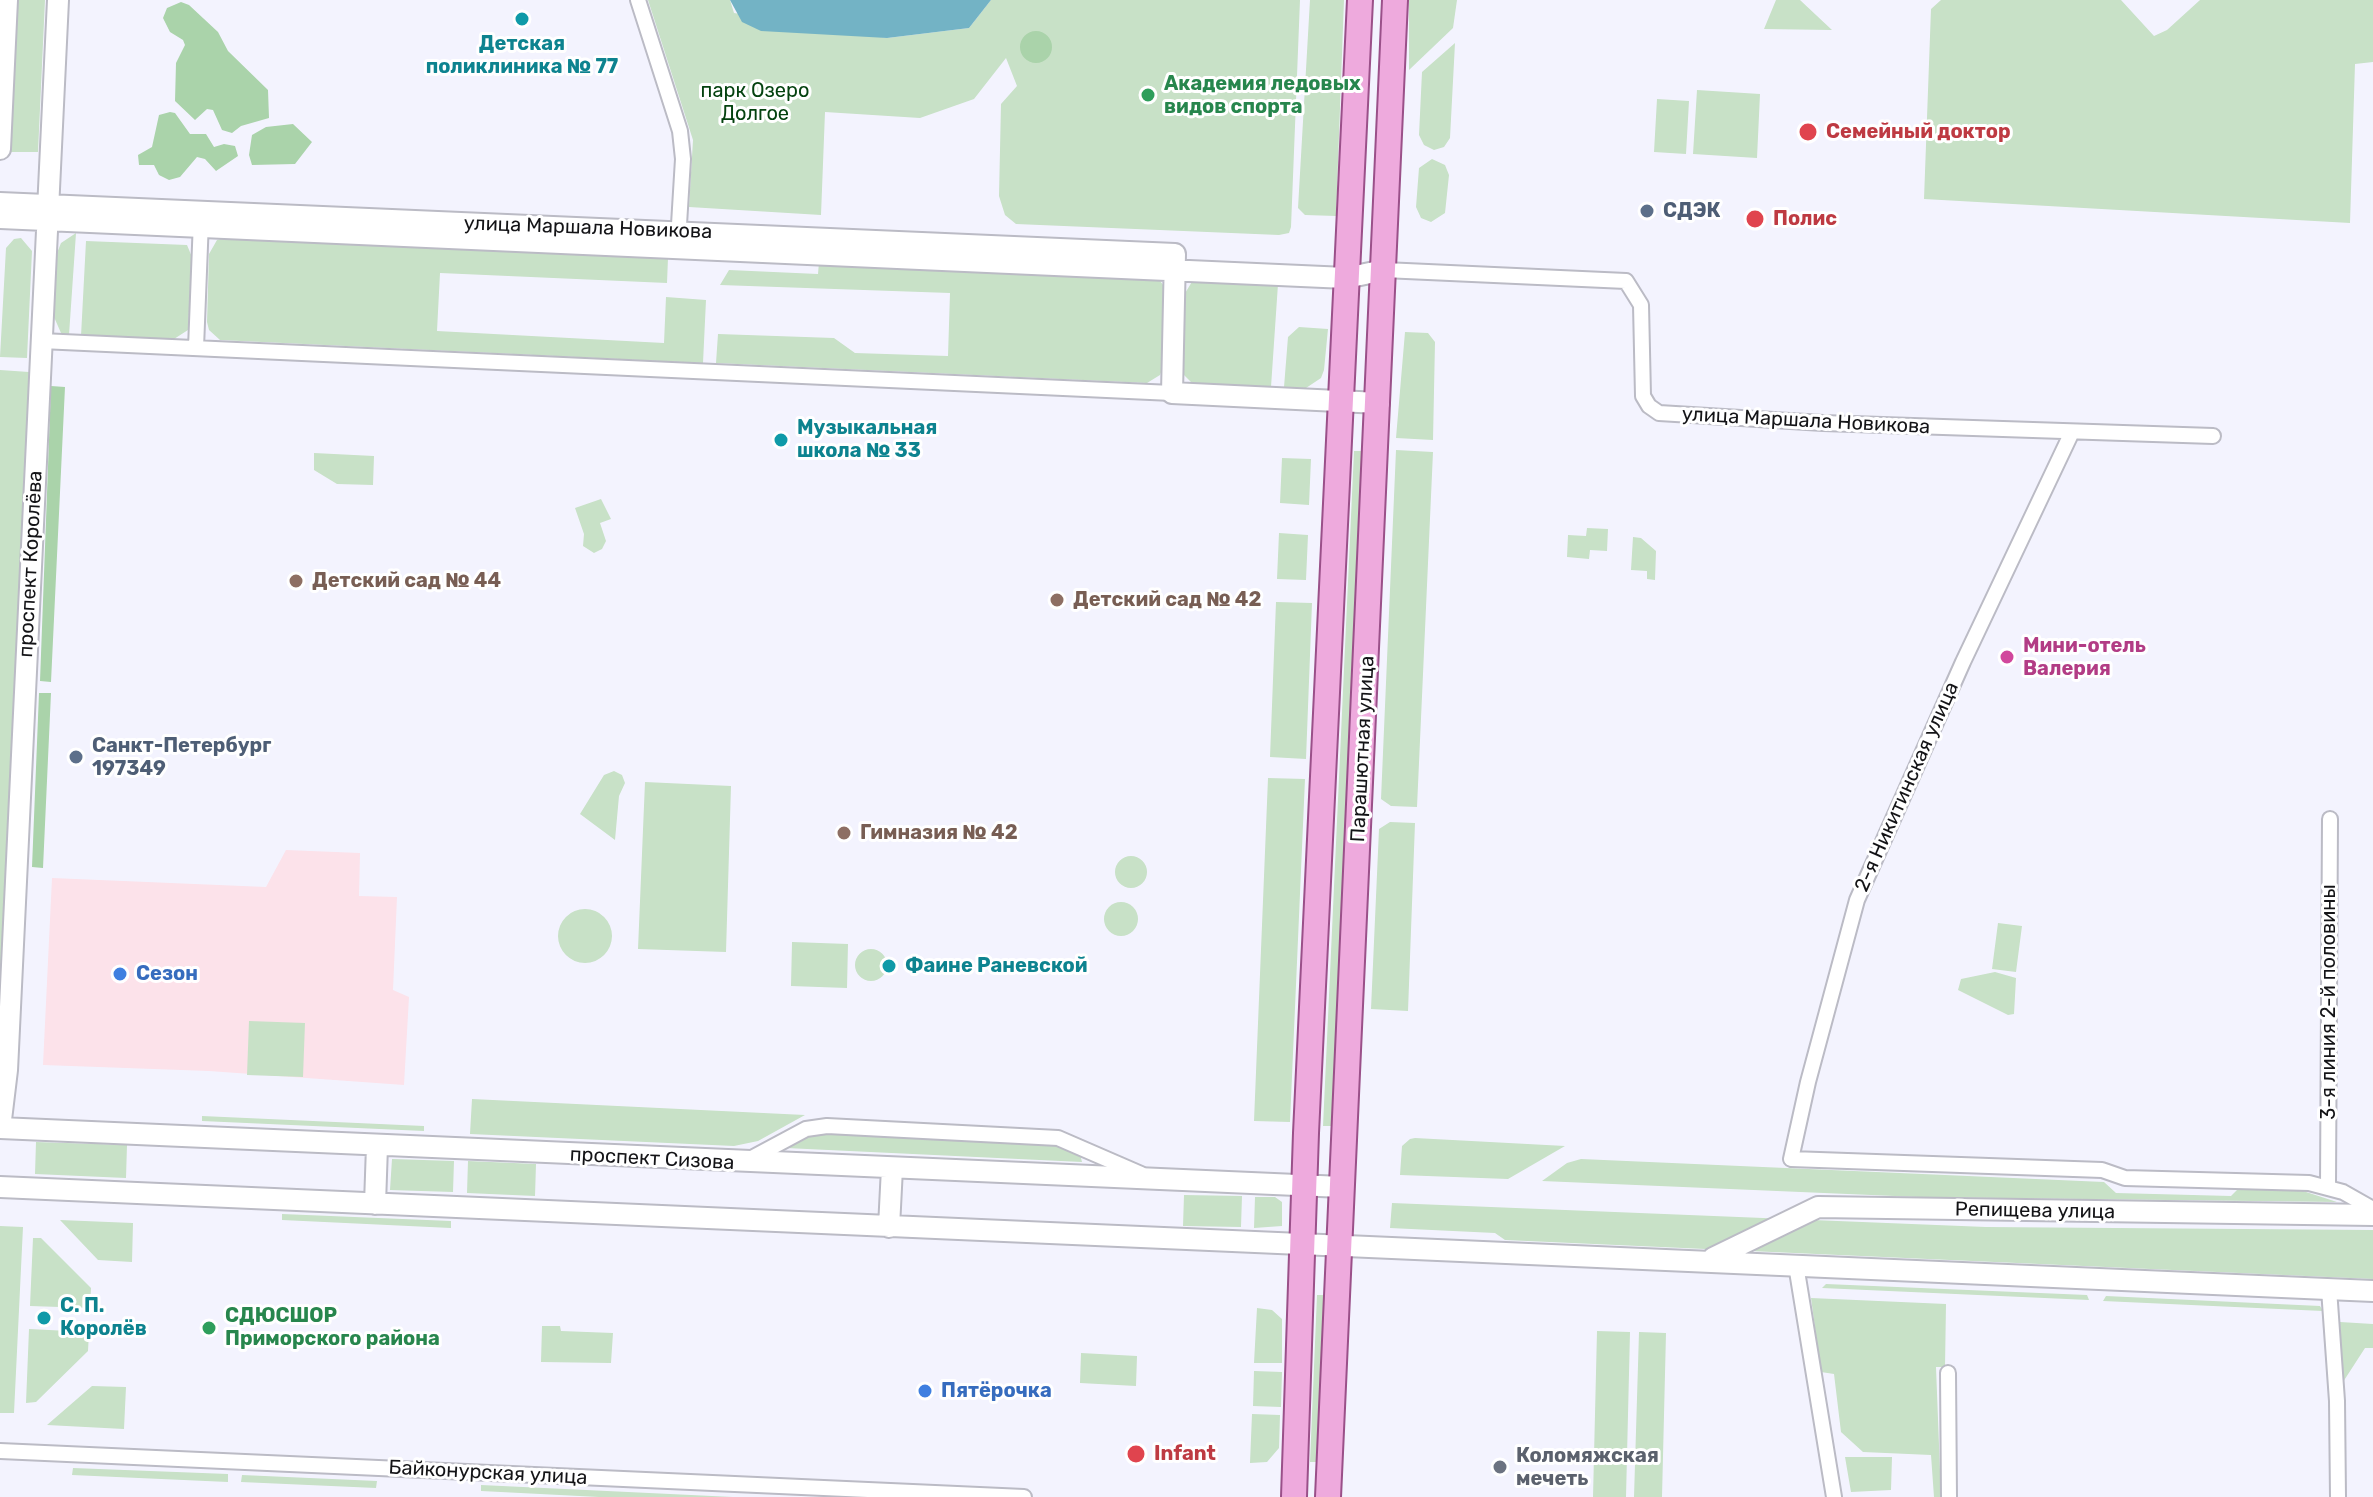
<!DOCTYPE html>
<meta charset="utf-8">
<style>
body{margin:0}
canvas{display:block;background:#f3f3fe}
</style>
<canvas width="2373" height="1497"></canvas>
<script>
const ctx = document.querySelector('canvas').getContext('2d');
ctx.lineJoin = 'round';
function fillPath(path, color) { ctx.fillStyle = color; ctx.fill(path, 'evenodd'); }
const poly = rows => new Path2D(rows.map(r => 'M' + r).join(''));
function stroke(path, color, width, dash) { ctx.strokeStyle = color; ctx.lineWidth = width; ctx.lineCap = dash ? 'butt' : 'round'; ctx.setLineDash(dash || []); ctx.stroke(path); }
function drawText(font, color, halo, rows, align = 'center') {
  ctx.font = font + ' Rubik,sans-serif'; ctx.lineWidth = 6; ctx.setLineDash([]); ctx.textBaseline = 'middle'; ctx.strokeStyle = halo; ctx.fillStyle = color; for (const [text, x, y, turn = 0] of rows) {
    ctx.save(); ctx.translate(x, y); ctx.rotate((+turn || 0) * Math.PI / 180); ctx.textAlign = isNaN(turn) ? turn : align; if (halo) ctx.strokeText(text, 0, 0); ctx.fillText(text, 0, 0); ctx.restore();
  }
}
const commercial = poly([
 [286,850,360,853,359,896,397,897,393,990,409,997,404,1085,209,1071,43,1065,52,878,266,887]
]);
const green = poly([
 [17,0,45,0,38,152,9,152],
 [648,0,730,0,734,13,887,38,969,28,991,0,1300,0,1291,227,1289,233,1279,235,1016,224,1005,215,999,196,1001,104,1017,86,1006,58,974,99,920,118,825,112,821,215,689,207,693,140],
 [1310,0,1344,0,1336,216,1305,215,1298,208],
 [1409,0,1457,0,1453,28,1409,70],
 [1776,0,1800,0,1832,30,1764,29],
 [1941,0,2121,0,2154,36,2167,30,2200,0,2373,0,2373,62,2355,64,2350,223,1924,199,1931,9],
 [1455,43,1450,138,1444,147,1434,150,1424,145,1419,135,1422,72],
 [1697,90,1760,94,1757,158,1693,154],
 [1657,99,1689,101,1686,154,1654,152],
 [1432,159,1445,165,1449,175,1445,213,1431,222,1421,218,1416,207,1419,168],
 [76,233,69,335,61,333,54,317,57,253,61,243],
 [21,238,32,251,27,358,0,357,6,248,14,239],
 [227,238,668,258,667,283,440,273,437,331,664,343,666,297,706,300,703,363,220,340,209,330,207,322,209,254,217,240],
 [86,241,187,245,192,257,188,330,174,339,81,336],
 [819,262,1158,278,1166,289,1163,367,1160,375,1147,383,716,363,718,334,834,338,855,353,948,356,950,293,720,285,729,270,818,274],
 [1193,280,1278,284,1271,387,1193,384,1184,375,1184,295],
 [1299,327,1328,329,1324,370,1321,378,1306,388,1284,387,1288,337],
 [1405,332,1428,333,1435,342,1433,440,1396,438],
 [0,370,29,372,0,995],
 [1396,450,1433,452,1417,807,1391,806,1381,799],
 [1354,451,1364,451,1333,1126,1323,1126],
 [314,453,374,456,373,485,337,484,314,470],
 [1282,458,1311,459,1309,505,1280,503],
 [601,499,611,519,600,523,606,541,602,549,594,553,583,546,584,534,575,508],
 [1587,528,1608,529,1607,551,1590,550,1589,559,1567,557,1568,535,1586,536],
 [1279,533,1308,535,1306,580,1277,579],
 [1633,537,1641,538,1656,551,1655,580,1647,579,1647,571,1631,570],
 [1276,602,1312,603,1306,759,1270,757],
 [614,771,622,775,625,783,619,796,615,840,580,814,604,775],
 [1268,778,1305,779,1290,1122,1254,1121],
 [645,782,731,786,726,952,638,949],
 [1390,822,1415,823,1408,1011,1371,1009,1379,829],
 '1115 872a16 16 0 1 1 32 0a16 16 0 1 1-32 0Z',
 '1104 919a17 17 0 1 1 34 0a17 17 0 1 1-34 0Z',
 '558 936a27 27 0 1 1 54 0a27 27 0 1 1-54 0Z',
 [1998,923,2022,926,2016,972,1992,969],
 [792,942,848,944,847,988,791,986],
 '855 965a16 16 0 1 1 32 0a16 16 0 1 1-32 0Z',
 [1995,972,2016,978,2014,1014,2008,1015,1958,990,1961,979],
 [249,1021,305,1023,303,1077,247,1075],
 [472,1099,805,1115,758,1141,734,1146,470,1134],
 [202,1116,424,1126,424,1131,202,1121],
 [826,1131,1057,1143,1080,1154,1082,1162,786,1148,797,1139],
 [1410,1139,1415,1138,1565,1146,1508,1179,1400,1175,1402,1146],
 [36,1142,127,1145,126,1178,35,1174],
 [392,1159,454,1161,453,1192,390,1190],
 [1581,1159,2104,1182,2116,1193,2231,1196,2239,1188,2303,1191,2337,1202,1918,1197,1542,1181,1567,1163],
 [468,1161,536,1164,535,1196,467,1193],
 [1184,1195,1242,1196,1241,1227,1183,1226],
 [1255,1197,1275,1197,1282,1202,1282,1226,1254,1228],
 [1392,1203,1986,1227,2373,1230,2373,1279,1505,1240,1495,1233,1390,1228],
 [282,1214,451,1221,451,1228,282,1220],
 [60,1220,133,1223,132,1262,98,1260],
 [0,1226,23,1227,14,1413,0,1413],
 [33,1238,41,1238,91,1288,90,1308,30,1306],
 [1826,1284,2087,1295,2089,1300,1822,1288],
 [1317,1295,1325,1295,1317,1462,1310,1462],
 [2106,1296,2320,1306,2323,1311,2103,1301],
 [1811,1298,1946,1304,1945,1367,1936,1367,1941,1497,1934,1497,1931,1455,1863,1452,1841,1432,1834,1374,1821,1372],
 [1257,1308,1272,1310,1282,1319,1282,1363,1254,1363],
 [2340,1322,2373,1324,2373,1348,2365,1348,2343,1382],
 [542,1326,560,1326,561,1331,613,1333,611,1363,541,1362],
 [29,1329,89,1332,88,1351,36,1402,26,1403],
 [1597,1331,1630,1332,1626,1497,1593,1497],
 [1639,1332,1666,1333,1662,1497,1634,1497],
 [1081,1353,1137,1356,1136,1386,1080,1383],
 [1254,1371,1282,1372,1281,1407,1253,1406],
 [92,1386,126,1387,124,1429,47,1425],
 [1252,1414,1280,1415,1279,1448,1267,1462,1250,1463],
 [1845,1457,1892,1457,1891,1490,1851,1492],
 [73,1468,228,1474,228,1482,72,1475],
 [242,1475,377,1481,376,1488,241,1482],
 [481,1485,733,1497,599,1497,481,1491]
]);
const forest = poly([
 [181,2,189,5,218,32,228,51,268,90,269,118,241,126,232,133,222,130,213,110,207,109,195,120,175,101,176,63,185,45,183,40,170,32,163,18,167,8],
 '1020 47a16 16 0 1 1 32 0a16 16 0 1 1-32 0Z',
 [170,112,175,113,190,134,206,134,214,147,224,144,235,146,238,156,216,171,205,159,197,157,180,177,169,180,159,175,154,165,139,165,138,155,152,147,159,115],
 [293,124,312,142,295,164,252,165,249,155,252,135,266,127],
 [51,386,65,387,51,682,40,681],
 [39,693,51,693,43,868,32,867]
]);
const water = poly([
 [730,0,991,0,969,28,887,38,761,31,742,22]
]);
const street = poly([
 [638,0,680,131,683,159,678,241],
 [1384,270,1626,281,1641,305,1643,396,1649,406,1659,413,1823,423,2213,436],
 [41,341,1172,393],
 [196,348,201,220],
 [2072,432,1963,662,1857,900,1808,1082,1791,1159,2102,1170,2125,1178,2309,1183,2343,1192,2373,1209],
 [750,1159,806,1129,827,1126,1058,1138,1141,1174],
 [2328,1185,2330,819],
 [1796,1265,1834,1497],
 [2329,1289,2337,1401,2338,1497],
 [1948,1373,1949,1497],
 [0,1451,1024,1497]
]);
const secondary = poly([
 [0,149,7,0],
 [0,203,1175,254,1172,393,1379,403],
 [0,218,1346,278,1384,270],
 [0,1128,1342,1187],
 [0,1128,7,1070,58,0],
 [0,1187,2373,1291],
 [375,1204,377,1146],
 [889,1227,892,1168],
 [1713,1258,1818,1207,2373,1215]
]);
const primary = poly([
 [1294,1497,1306,1133,1360,0],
 [1328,1497,1395,0]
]);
const markers = [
 [522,19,8,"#0f9aa8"],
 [1148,95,8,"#2e9e5b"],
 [1808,132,10,"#e0444e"],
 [1647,211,8,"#5c6f8a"],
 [1755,219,10,"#e0444e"],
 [781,440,8,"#0f9aa8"],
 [296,581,8,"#8d6e63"],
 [1057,600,8,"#8d6e63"],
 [2007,657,8,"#d1479c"],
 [76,757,8,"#5c6f8a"],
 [844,833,8,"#8d6e63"],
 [889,966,8,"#0f9aa8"],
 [120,974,8,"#3f7fe0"],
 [44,1318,8,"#0f9aa8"],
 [209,1328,8,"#2e9e5b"],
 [925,1391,8,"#3f7fe0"],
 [1136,1454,10,"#e0444e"],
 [1500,1467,8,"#6b7280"]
];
const cultureNames = [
 ["Детская",522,44,"center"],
 ["поликлиника № 77",522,67,"center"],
 ["Музыкальная",797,428],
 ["школа № 33",797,451],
 ["Фаине Раневской",905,966],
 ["С. П.",60,1306],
 ["Королёв",60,1329]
];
const leisureNames = [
 ["Академия ледовых",1164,84],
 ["видов спорта",1164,107],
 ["СДЮСШОР",225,1316],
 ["Приморского района",225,1339]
];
const parkNames = [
 ["парк Озеро",755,91],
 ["Долгое",755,114]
];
const healthNames = [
 ["Семейный доктор",1826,132],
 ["Полис",1773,219],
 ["Infant",1154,1454]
];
const serviceNames = [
 ["СДЭК",1663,211],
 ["Санкт-Петербург",92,746],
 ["197349",92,769]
];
const streetNames = [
 ["улица Маршала Новикова",588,228,2],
 ["улица Маршала Новикова",1806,421,3],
 ["проспект Королёва",31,564,-87],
 ["Парашютная улица",1363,749,-87],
 ["2-я Никитинская улица",1907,787,-66],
 ["3-я линия 2-й половины",2329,1002,-90],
 ["проспект Сизова",652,1159,3],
 ["Репищева улица",2035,1211,1],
 ["Байконурская улица",488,1473,3]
];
const educationNames = [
 ["Детский сад № 44",312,581],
 ["Детский сад № 42",1073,600],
 ["Гимназия № 42",860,833]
];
const hotelNames = [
 ["Мини-отель",2023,646],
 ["Валерия",2023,669]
];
const shopNames = [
 ["Сезон",136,974],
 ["Пятёрочка",941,1391]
];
const worshipNames = [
 ["Коломяжская",1516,1456],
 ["мечеть",1516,1479]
];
fillPath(commercial, '#fce2ea');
fillPath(green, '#c8e1c7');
fillPath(forest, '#aad3aa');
fillPath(water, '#73b3c5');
stroke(street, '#bbbbc5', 18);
stroke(secondary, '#bbbbc5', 24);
stroke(primary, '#9a5089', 28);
stroke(street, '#fff', 14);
stroke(secondary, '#fff', 20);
stroke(primary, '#ead', 24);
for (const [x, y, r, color] of markers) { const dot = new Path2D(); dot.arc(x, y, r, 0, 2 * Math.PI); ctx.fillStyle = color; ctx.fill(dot); stroke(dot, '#fff', 3); }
drawText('bold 20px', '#0d838f', '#fff', cultureNames, 'left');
drawText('bold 20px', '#27864d', '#fff', leisureNames, 'left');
drawText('20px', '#04420f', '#fff', parkNames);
drawText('bold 20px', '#be3a42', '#fff', healthNames, 'left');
drawText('bold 20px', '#4e5e75', '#fff', serviceNames, 'left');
drawText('20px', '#141417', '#fff', streetNames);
drawText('bold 20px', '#785e54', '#fff', educationNames, 'left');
drawText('bold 20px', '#b23c85', '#fff', hotelNames, 'left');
drawText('bold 20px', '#366cbe', '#fff', shopNames, 'left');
drawText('bold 20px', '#5b616d', '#fff', worshipNames, 'left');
</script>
